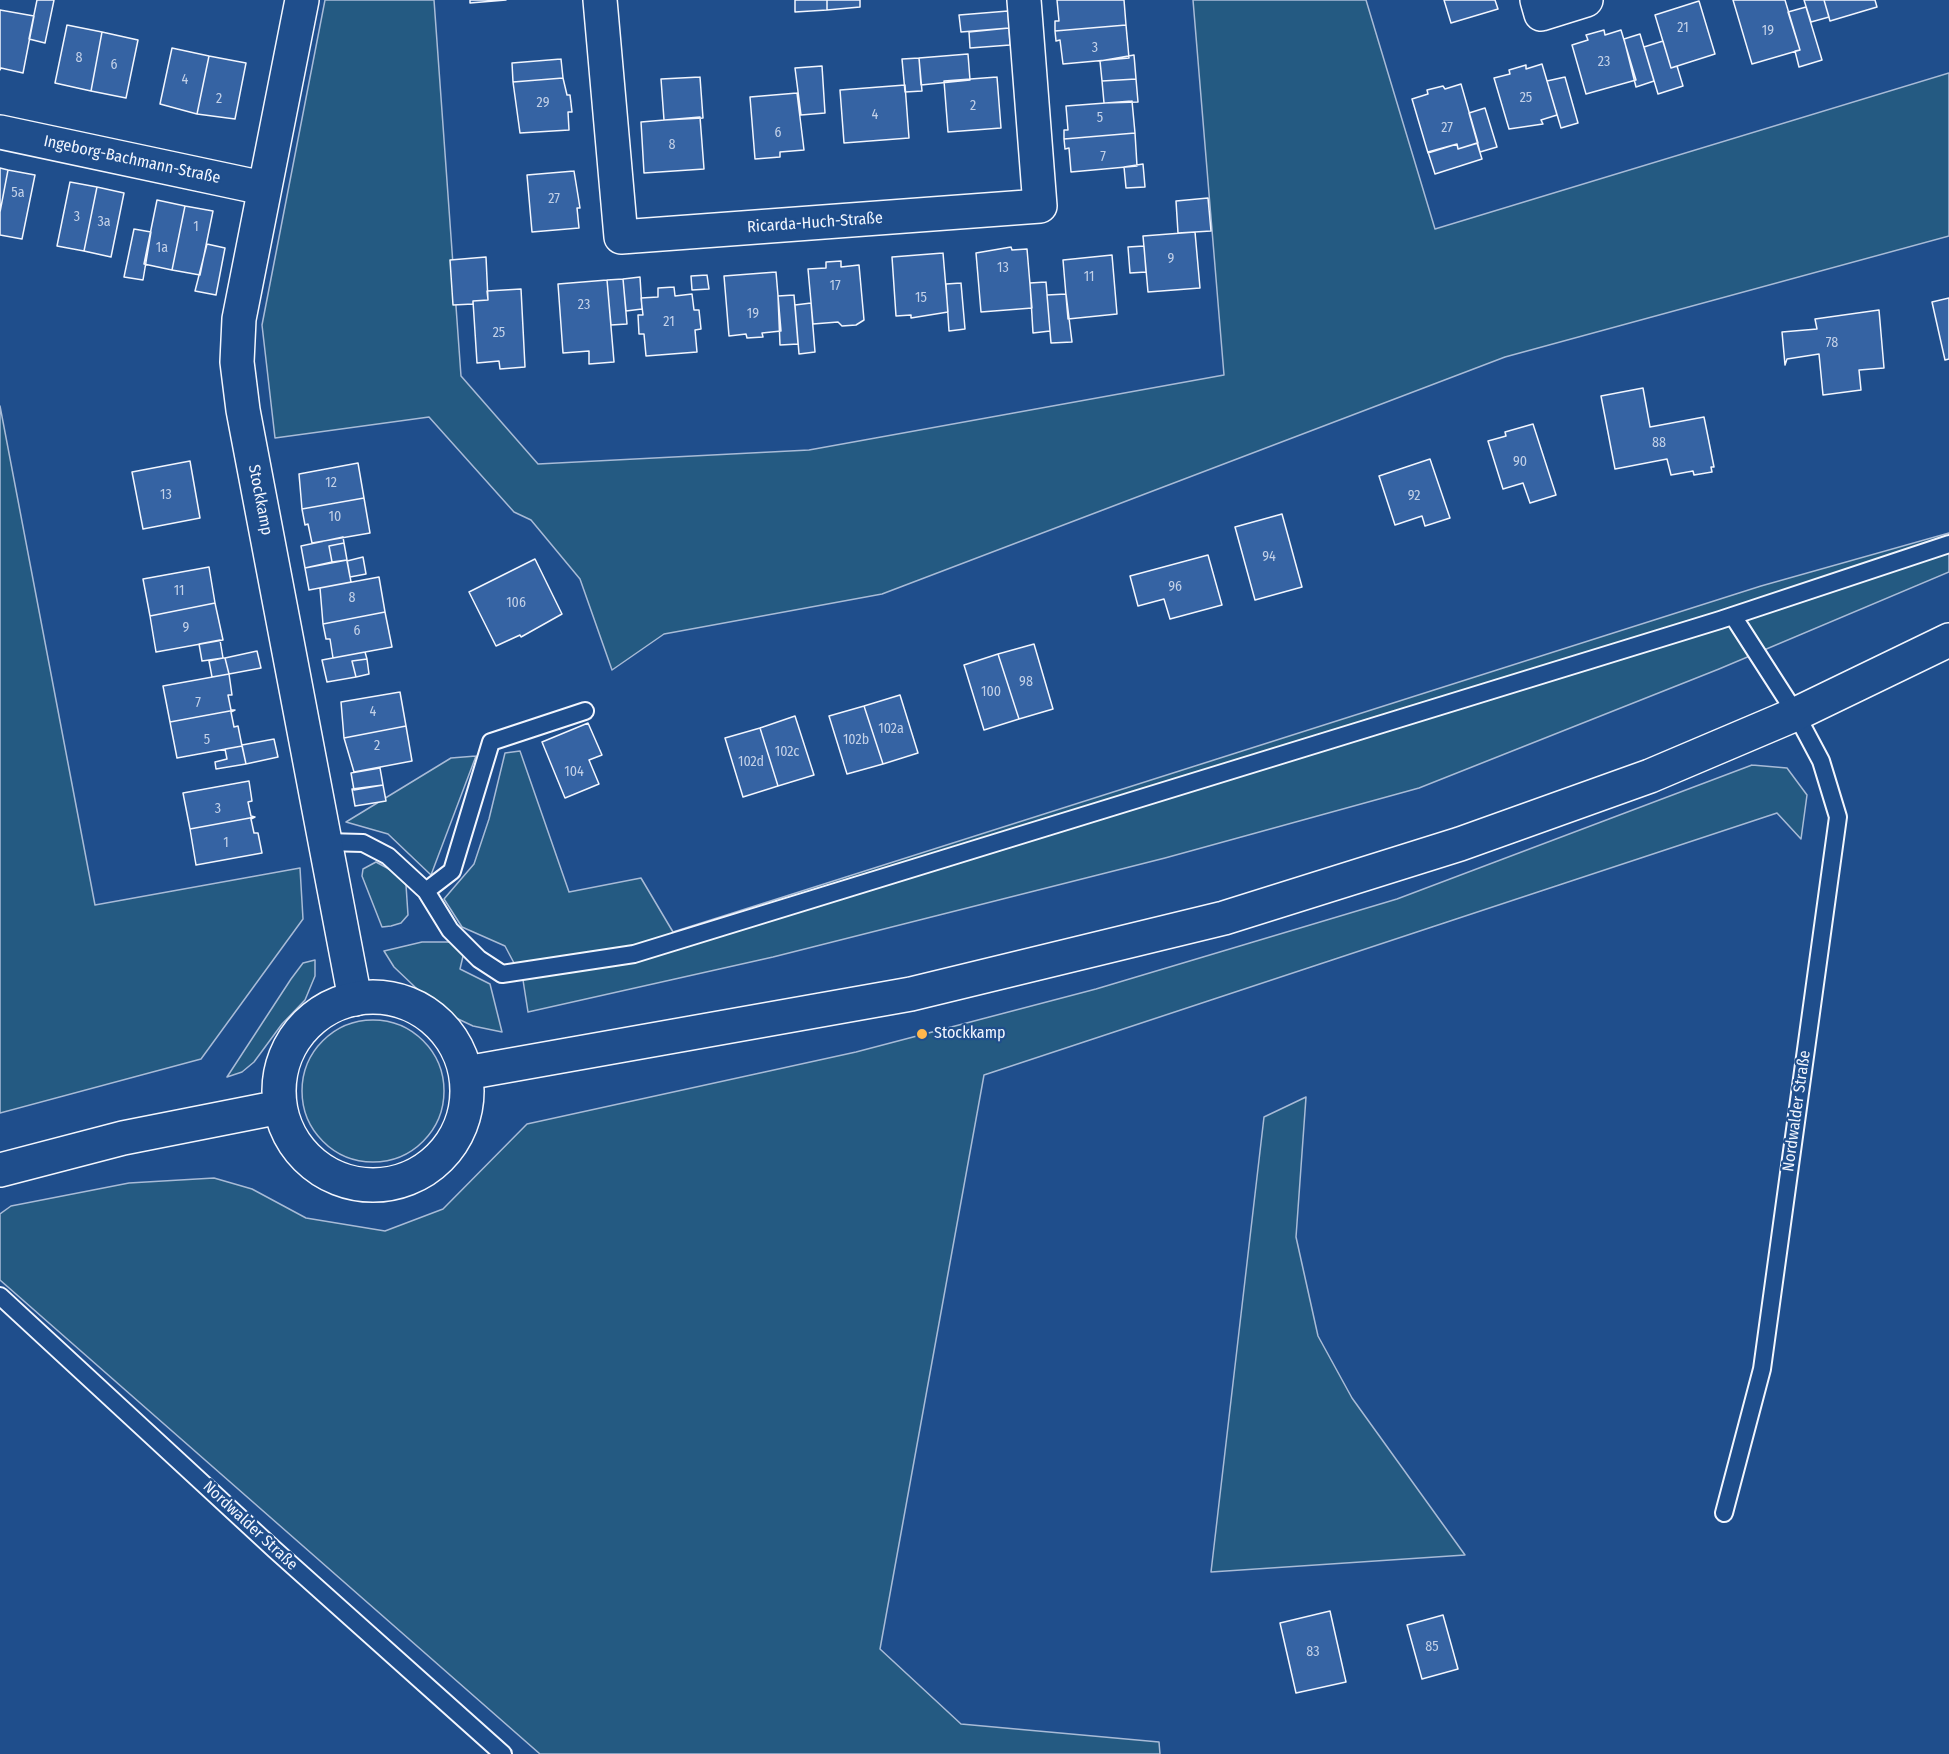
<!DOCTYPE html>
<meta charset="utf-8">
<style>
body{margin:0}
canvas{display:block;background:#1f4e8c}
</style>
<canvas width="1949" height="1754"></canvas>
<script>
const ctx = document.querySelector('canvas').getContext('2d');
ctx.lineJoin = 'round';
function fillPath(path, color) { ctx.fillStyle = color; ctx.fill(path, 'evenodd'); }
const poly = rows => new Path2D(rows.map(r => 'M' + r).join(''));
function stroke(path, color, width, dash) { ctx.strokeStyle = color; ctx.lineWidth = width; ctx.lineCap = dash ? 'butt' : 'round'; ctx.setLineDash(dash || []); ctx.stroke(path); }
function drawText(font, color, halo, rows, align = 'center') {
  ctx.font = font + ' "Fira Sans Condensed",sans-serif'; ctx.lineWidth = 4.5; ctx.setLineDash([]); ctx.textBaseline = 'middle'; ctx.strokeStyle = halo; ctx.fillStyle = color; for (const [text, x, y, turn = 0] of rows) {
    ctx.save(); ctx.translate(x, y); ctx.rotate((+turn || 0) * Math.PI / 180); ctx.textAlign = isNaN(turn) ? turn : align; if (halo) ctx.strokeText(text, 0, 0); ctx.fillText(text, 0, 0); ctx.restore();
  }
}
const green = poly([
 [325,0,434,0,461,376,538,464,809,450,1224,375,1193,0,1366,0,1435,229,1949,73,1949,236,1505,357,882,594,664,634,612,670,580,579,531,520,514,512,429,417,275,438,262,325,325,0],
 [0,406,95,905,300,868,303,919,201,1059,0,1113,0,406],
 [1949,533,1949,572,1719,669,1419,788,1165,858,773,957,528,1012,523,980,505,946,462,927,444,899,474,864,489,819,505,753,520,751,569,892,641,878,673,932,1761,586,1949,533],
 [476,756,431,875,388,834,346,822,451,758,476,756],
 [1752,765,1787,768,1807,795,1801,839,1777,813,984,1075,880,1649,961,1724,1159,1742,1160,1754,540,1754,0,1280,0,1214,11,1206,129,1183,214,1178,252,1189,306,1218,385,1231,443,1209,527,1124,856,1052,1096,989,1397,899,1752,765],
 [376,862,400,875,406,885,408,915,401,923,391,926,382,927,362,876,363,869,376,862],
 [422,942,457,942,464,952,460,969,490,984,502,1032,473,1026,456,1018,415,987,394,967,384,951,422,942],
 [315,960,315,976,305,1000,282,1024,254,1062,242,1072,227,1077,291,979,303,963,315,960],
 '302 1091a71 71 0 1 1 142 0a71 71 0 1 1-142 0Z',
 [1306,1097,1296,1237,1318,1336,1352,1398,1465,1555,1211,1572,1264,1117,1306,1097]
]);
const building = poly([
 [37,0,54,0,45,43,29,39,37,0],
 [470,0,506,0,470,3,470,0],
 [795,0,827,0,827,10,795,12,795,0],
 [827,0,860,0,860,7,827,10,827,0],
 [1057,0,1124,0,1126,25,1055,31,1055,21,1059,21,1057,0],
 [1444,0,1495,0,1498,9,1451,23,1444,0],
 [1733,0,1785,0,1800,50,1752,64,1733,0],
 [1804,0,1824,0,1829,17,1811,22,1804,0],
 [1824,0,1875,0,1877,7,1830,21,1824,0],
 [1699,1,1715,54,1671,68,1655,15,1699,1],
 [1806,7,1822,60,1799,67,1795,51,1800,50,1788,12,1806,7],
 [0,10,34,16,23,73,1,68,0,70,0,10],
 [1008,11,1009,28,961,32,959,15,1008,11],
 [67,25,102,32,91,91,55,83,67,25],
 [1126,25,1129,58,1063,64,1060,40,1056,41,1055,31,1126,25],
 [1009,28,1010,45,970,48,969,32,1009,28],
 [1604,30,1605,35,1621,30,1636,80,1586,94,1572,45,1588,40,1586,35,1604,30],
 [102,32,138,40,126,98,91,91,102,32],
 [1640,34,1654,81,1636,87,1624,39,1640,34],
 [1663,41,1671,68,1677,66,1683,86,1658,94,1644,47,1663,41],
 [172,48,209,56,197,114,160,104,172,48],
 [968,54,970,80,921,85,919,58,968,54],
 [1134,55,1136,79,1102,81,1100,61,1134,55],
 [209,56,246,63,235,119,197,114,209,56],
 [919,58,922,91,905,92,902,59,919,58],
 [561,59,563,78,513,82,512,63,561,59],
 [1542,64,1557,115,1541,120,1543,124,1509,129,1494,78,1510,74,1509,70,1526,65,1526,69,1542,64],
 [822,66,825,113,801,115,795,68,822,66],
 [700,77,703,118,664,120,661,79,700,77],
 [997,77,1001,128,948,132,944,81,997,77],
 [1565,77,1578,123,1561,128,1547,81,1565,77],
 [563,78,567,95,570,95,572,112,568,112,569,130,520,133,513,82,563,78],
 [1136,79,1138,102,1104,103,1102,81,1136,79],
 [1461,84,1478,143,1458,149,1457,144,1428,153,1412,99,1428,94,1427,90,1443,86,1445,89,1461,84],
 [905,85,909,138,844,143,840,90,905,85],
 [797,93,804,150,780,152,780,157,755,159,750,97,797,93],
 [1132,101,1135,133,1064,139,1064,130,1068,130,1066,106,1132,101],
 [1485,108,1497,147,1480,152,1469,113,1485,108],
 [700,117,704,169,644,173,641,122,700,117],
 [1135,133,1137,166,1071,172,1069,148,1065,149,1064,139,1135,133],
 [1477,143,1482,159,1435,174,1428,152,1457,144,1458,149,1477,143],
 [1143,164,1145,187,1126,188,1124,167,1143,164],
 [0,168,8,170,0,212,0,168],
 [8,170,35,175,22,239,0,235,0,212,8,170],
 [574,171,580,208,577,208,579,228,532,232,527,175,574,171],
 [70,182,97,187,84,251,57,246,70,182],
 [97,187,124,193,111,257,84,251,97,187],
 [1208,198,1211,231,1178,233,1176,201,1208,198],
 [157,200,185,206,172,270,144,264,157,200],
 [185,206,213,211,200,275,172,270,185,206],
 [134,229,151,232,143,280,124,277,134,229],
 [1195,232,1200,288,1148,292,1143,236,1195,232],
 [207,244,225,248,216,295,195,291,207,244],
 [1144,246,1146,272,1130,273,1128,247,1144,246],
 [1011,247,1012,250,1027,249,1032,308,981,312,976,253,1011,247],
 [943,253,948,312,911,318,911,315,896,316,892,257,943,253],
 [1112,255,1117,314,1068,319,1063,260,1112,255],
 [486,257,488,300,473,301,473,304,453,305,450,260,486,257],
 [841,261,841,267,859,265,864,320,856,325,842,326,838,322,813,324,808,269,826,268,826,262,841,261],
 [776,272,781,331,762,333,763,337,747,338,746,334,729,336,724,276,776,272],
 [707,275,709,289,692,290,691,276,707,275],
 [640,277,642,309,626,311,623,279,640,277],
 [623,279,627,324,611,325,607,280,623,279],
 [607,280,614,362,589,364,589,351,563,353,558,284,607,280],
 [1046,282,1050,331,1033,333,1030,283,1046,282],
 [961,283,965,329,949,331,946,284,961,283],
 [674,287,675,296,692,294,694,310,699,310,701,329,695,330,697,352,646,356,644,334,639,334,638,315,643,315,641,298,658,297,658,288,674,287],
 [521,289,525,367,500,369,499,361,477,363,473,301,488,300,487,291,521,289],
 [1066,294,1072,342,1051,343,1047,295,1066,294],
 [794,295,798,344,780,345,778,296,794,295],
 [1949,298,1949,359,1945,360,1932,302,1949,298],
 [811,303,815,352,799,354,795,305,811,303],
 [1879,310,1884,368,1859,370,1861,390,1823,395,1819,354,1787,359,1785,365,1782,332,1817,329,1815,319,1879,310],
 [1643,388,1650,427,1704,417,1714,467,1711,467,1712,472,1694,475,1693,471,1671,475,1667,459,1615,469,1601,396,1643,388],
 [1533,424,1556,495,1530,503,1523,483,1503,489,1488,441,1506,436,1505,432,1533,424],
 [1430,459,1450,518,1425,526,1422,516,1395,525,1379,476,1430,459],
 [190,461,200,518,143,529,132,472,190,461],
 [358,463,364,498,302,509,299,474,358,463],
 [364,498,370,533,312,543,308,524,305,525,302,509,364,498],
 [1282,514,1302,587,1255,600,1235,527,1282,514],
 [343,537,344,543,329,546,332,562,305,568,301,546,343,537],
 [344,543,347,560,332,562,329,546,344,543],
 [1208,555,1222,605,1170,619,1164,599,1138,606,1130,576,1208,555],
 [363,557,366,574,350,577,347,561,363,557],
 [535,559,562,614,521,637,520,635,496,646,469,592,535,559],
 [347,560,351,582,309,590,305,568,347,560],
 [209,567,215,603,150,616,143,579,209,567],
 [379,577,385,612,323,624,320,588,379,577],
 [215,603,223,640,156,652,150,616,215,603],
 [385,612,392,647,333,658,330,639,326,639,323,624,385,612],
 [220,640,223,658,202,661,199,644,220,640],
 [1034,644,1053,709,1019,719,998,654,1034,644],
 [257,651,261,668,229,674,225,658,257,651],
 [365,652,367,659,352,661,356,677,327,682,322,660,365,652],
 [998,654,1019,719,984,730,964,665,998,654],
 [223,658,225,658,229,674,212,677,209,661,223,658],
 [367,659,369,674,356,677,352,661,367,659],
 [229,674,232,695,228,695,231,710,235,710,170,722,163,686,229,674],
 [400,692,406,726,344,738,341,702,400,692],
 [900,695,918,753,883,764,864,706,900,695],
 [864,706,883,764,847,774,829,716,864,706],
 [235,710,231,712,234,727,238,726,242,746,177,758,170,722,235,710],
 [795,716,814,775,778,786,760,728,795,716],
 [588,723,602,755,589,760,599,784,565,798,542,742,588,723],
 [406,726,412,761,354,772,344,738,406,726],
 [760,728,778,786,743,797,725,738,760,728],
 [274,739,278,757,246,764,242,745,274,739],
 [242,746,246,764,216,769,215,762,227,759,225,749,242,746],
 [380,768,383,785,354,790,351,773,380,768],
 [249,781,252,801,248,802,251,816,255,817,190,829,183,793,249,781],
 [383,785,386,801,355,806,352,789,383,785],
 [255,817,251,819,254,833,258,833,262,853,196,865,190,829,255,817],
 [1330,1611,1346,1682,1296,1693,1280,1623,1330,1611],
 [1443,1615,1458,1669,1422,1679,1407,1625,1443,1615]
]);
const lane = poly([
 [326,842,363,843,388,856,426,891,450,930,479,959,502,974,634,954,1720,620,1949,544],
 [426,891,452,871,491,742,585,711],
 [0,1296,275,1550,503,1754],
 [1724,1513,1762,1369,1838,817,1821,761,1796,714,1733,616]
]);
const street = poly([
 [302,0,239,319,237,362,243,410,355,999],
 [600,0,621,237,1040,206,1024,0],
 [1537,0,1541,14,1586,0],
 [0,132,263,188]
]);
const secondary = poly([
 '279 1091a94 94 0 1 1 188 0a94 94 0 1 1-188 0Z',
 [466,1073,911,994,1224,918,1460,844,1650,776,1796,714,1949,640],
 [0,1170,123,1138,280,1107]
]);
const markers = [
 [922,1034,6,"#ffb74d"]
];
const numberNames = [
 ["21",1683,28],
 ["19",1768,31],
 ["3",1095,48],
 ["8",79,58],
 ["23",1604,62],
 ["6",114,65],
 ["4",185,80],
 ["25",1526,98],
 ["2",219,99],
 ["29",543,103],
 ["2",973,106],
 ["4",875,115],
 ["5",1100,118],
 ["27",1447,128],
 ["6",778,133],
 ["8",672,145],
 ["7",1103,157],
 ["5a",18,193],
 ["27",554,199],
 ["3",77,217],
 ["3a",104,222],
 ["1",196,227],
 ["1a",162,248],
 ["9",1171,259],
 ["13",1003,268],
 ["11",1089,277],
 ["17",835,286],
 ["15",921,298],
 ["23",584,305],
 ["19",753,314],
 ["21",669,322],
 ["25",499,333],
 ["78",1832,343],
 ["88",1659,443],
 ["90",1520,462],
 ["12",331,483],
 ["13",166,495],
 ["92",1414,496],
 ["10",335,517],
 ["94",1269,557],
 ["96",1175,587],
 ["11",179,591],
 ["8",352,598],
 ["106",516,603],
 ["9",186,628],
 ["6",357,631],
 ["98",1026,682],
 ["100",991,692],
 ["7",198,703],
 ["4",373,712],
 ["102a",891,729],
 ["5",207,740],
 ["102b",856,740],
 ["2",377,746],
 ["102c",787,752],
 ["102d",751,762],
 ["104",574,772],
 ["3",218,809],
 ["1",226,843],
 ["85",1432,1647],
 ["83",1313,1652]
];
const streetNames = [
 ["Ingeborg-Bachmann-Straße",132,160,12],
 ["Ricarda-Huch-Straße",815,223,-4],
 ["Stockkamp",260,500,79],
 ["Nordwalder Straße",1797,1111,-82],
 ["Nordwalder Straße",250,1526,43]
];
const poiNames = [
 ["Stockkamp",934,1034]
];
fillPath(green, '#245a82');
stroke(green, '#a8bbd7', 1.5);
fillPath(building, '#3563a3');
stroke(building, '#f2f6ff', 1.5);
stroke(lane, '#f2f6ff', 20);
stroke(street, '#f2f6ff', 36);
stroke(secondary, '#f2f6ff', 36);
stroke(lane, '#1f4e8c', 16);
stroke(street, '#1f4e8c', 33);
stroke(secondary, '#1f4e8c', 33);
for (const [x, y, r, color] of markers) { const dot = new Path2D(); dot.arc(x, y, r, 0, 2 * Math.PI); ctx.fillStyle = color; ctx.fill(dot); stroke(dot, '#1f4e8c', 2); }
drawText('14px', '#c3d1e8', null, numberNames);
drawText('16px', '#f2f6ff', '#1f4e8c', streetNames);
drawText('16px', '#f2f6ff', '#1f4e8c', poiNames, 'left');
</script>
